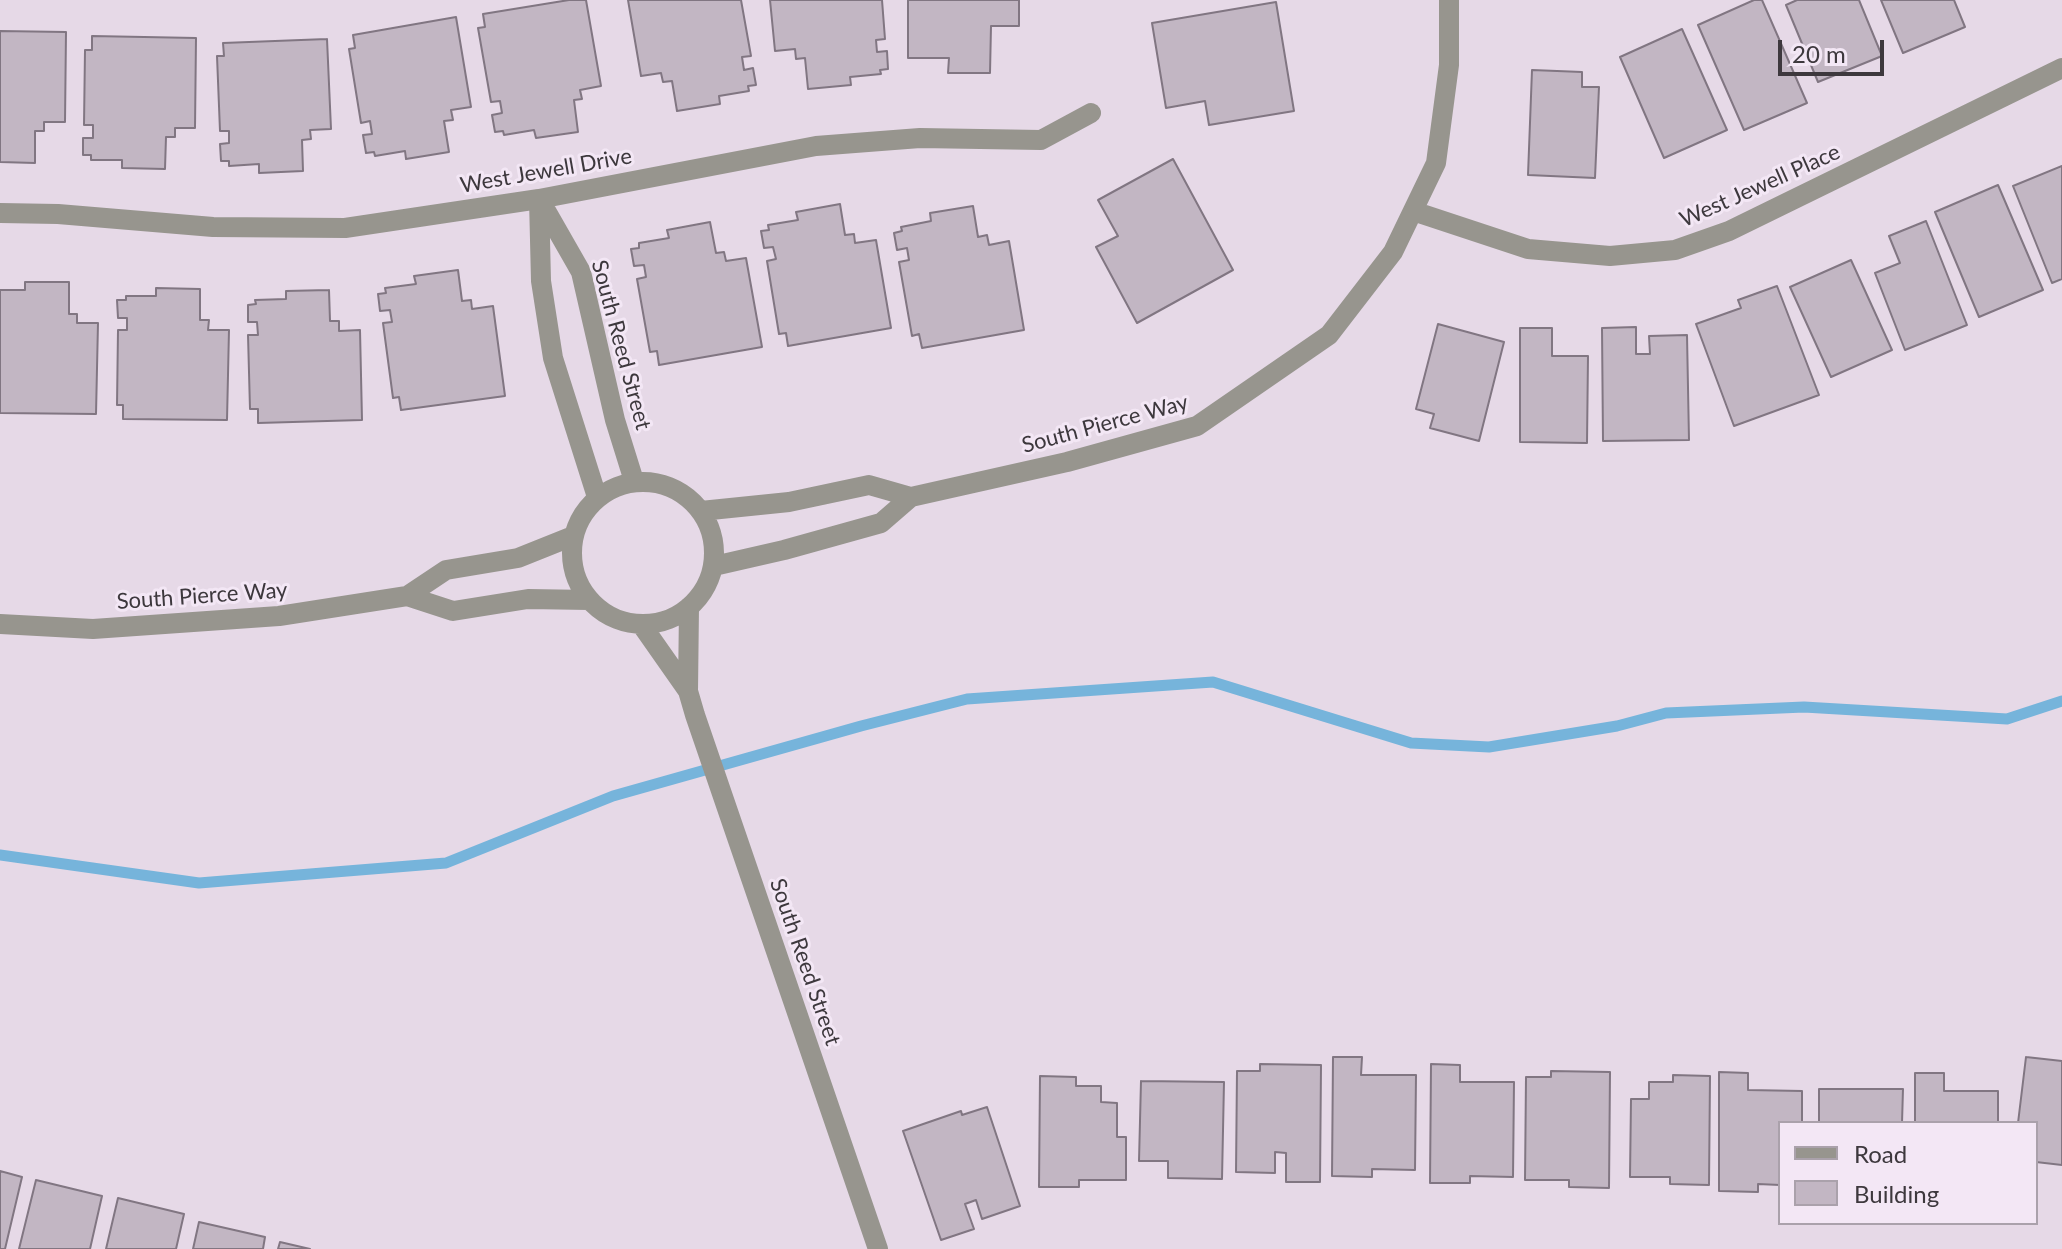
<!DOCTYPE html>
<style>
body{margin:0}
#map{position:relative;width:2062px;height:1249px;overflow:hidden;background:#e6d9e7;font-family:Lato,sans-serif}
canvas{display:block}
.legend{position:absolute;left:1778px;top:1121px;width:260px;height:104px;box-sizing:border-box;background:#f3e7f5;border:2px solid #aaa1ab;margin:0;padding:10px 14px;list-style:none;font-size:24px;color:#3d383d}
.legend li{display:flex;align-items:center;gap:16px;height:40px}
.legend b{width:40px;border:2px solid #aaa1ab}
.scale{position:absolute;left:1778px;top:40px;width:106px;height:36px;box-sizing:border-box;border:4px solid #3d383d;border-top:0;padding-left:10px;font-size:24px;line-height:28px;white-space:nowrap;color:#3d383d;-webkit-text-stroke:6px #f3e7f5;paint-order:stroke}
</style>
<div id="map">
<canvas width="2062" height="1249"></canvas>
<ul class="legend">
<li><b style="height:10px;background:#97958e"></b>Road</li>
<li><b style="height:22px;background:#c2b6c3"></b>Building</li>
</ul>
<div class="scale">20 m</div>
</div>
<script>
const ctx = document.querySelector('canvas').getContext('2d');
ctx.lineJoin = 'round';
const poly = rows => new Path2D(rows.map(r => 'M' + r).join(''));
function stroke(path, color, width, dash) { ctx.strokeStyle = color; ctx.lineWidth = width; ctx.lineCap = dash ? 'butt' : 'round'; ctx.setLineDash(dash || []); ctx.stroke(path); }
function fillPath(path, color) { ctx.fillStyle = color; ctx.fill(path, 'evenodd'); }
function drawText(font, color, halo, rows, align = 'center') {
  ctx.font = font + ' Lato,sans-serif'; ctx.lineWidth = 6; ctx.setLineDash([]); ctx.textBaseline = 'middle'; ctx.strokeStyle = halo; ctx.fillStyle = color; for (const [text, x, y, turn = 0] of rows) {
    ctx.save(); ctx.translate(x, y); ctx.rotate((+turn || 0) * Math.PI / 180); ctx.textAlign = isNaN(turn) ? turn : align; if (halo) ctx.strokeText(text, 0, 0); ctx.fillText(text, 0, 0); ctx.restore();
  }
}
const stream = poly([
 [0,855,199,883,446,863,613,796,861,726,967,699,1213,682,1411,743,1489,747,1617,726,1666,713,1804,707,2007,719,2062,701]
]);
const building = poly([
 [569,0,586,0,601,86,580,90,582,99,574,100,578,132,536,138,534,130,504,135,503,131,495,132,492,115,502,113,500,101,491,102,478,28,485,27,483,14,569,0],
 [628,0,741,0,751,56,742,57,744,70,753,68,756,85,748,86,749,91,719,96,720,104,677,111,672,81,663,82,661,73,641,76,628,0],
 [770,0,882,0,885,39,876,40,877,52,887,51,888,69,880,70,881,74,850,77,851,85,808,89,805,58,796,59,795,49,775,51,770,0],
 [908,0,1019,0,1019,26,991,26,990,73,948,73,949,58,908,58,908,0],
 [1754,0,1762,0,1807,103,1744,130,1698,25,1754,0],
 [1797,0,1859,0,1882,56,1818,82,1786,5,1797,0],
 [1881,0,1954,0,1965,27,1903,53,1881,0],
 [1276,2,1294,111,1209,125,1205,101,1166,108,1152,23,1276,2],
 [456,17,471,107,451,110,453,120,444,121,449,152,406,159,405,151,375,156,374,152,366,153,363,135,372,134,370,121,361,123,349,49,355,48,353,35,456,17],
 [1682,29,1727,130,1664,158,1620,57,1682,29],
 [0,31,66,32,65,122,44,122,44,131,35,131,35,163,0,162,0,31],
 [92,36,196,38,195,128,175,128,175,137,166,137,165,169,122,168,122,160,91,160,91,155,83,155,83,138,93,138,93,125,84,125,85,50,92,50,92,36],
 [327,39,331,129,310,130,311,139,302,140,303,171,259,173,259,164,229,166,229,161,221,161,220,144,229,143,229,131,220,131,217,56,224,56,223,43,327,39],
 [1532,70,1582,72,1582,87,1599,87,1595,178,1528,175,1532,70],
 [1173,159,1233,270,1137,323,1096,247,1118,236,1098,200,1173,159],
 [2062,166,2062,279,2052,283,2013,186,2062,166],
 [1998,185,2043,290,1979,317,1935,212,1998,185],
 [840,204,845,235,854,234,855,243,876,240,891,328,788,346,786,333,779,334,767,261,776,259,773,247,764,248,761,231,769,230,768,225,798,220,796,212,840,204],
 [973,206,978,237,987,235,989,245,1009,241,1024,330,922,348,919,334,912,336,899,262,909,260,907,248,897,250,894,233,902,231,901,227,931,221,930,213,973,206],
 [1926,221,1967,325,1905,350,1875,273,1900,263,1889,236,1926,221],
 [710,222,716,253,724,252,726,261,746,258,762,347,659,365,657,351,650,352,637,279,646,277,644,265,634,266,631,249,639,248,639,243,669,238,667,230,710,222],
 [1851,260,1892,350,1831,377,1790,287,1851,260],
 [458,270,462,301,471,300,472,309,493,306,505,396,401,410,399,397,393,398,383,323,392,322,390,310,380,311,378,294,386,293,385,288,416,284,414,276,458,270],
 [25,282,69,282,69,314,77,314,77,323,98,323,96,414,0,413,0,290,25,290,25,282],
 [1777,286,1819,395,1734,426,1696,324,1741,308,1738,300,1777,286],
 [156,288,200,289,200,320,209,320,208,330,229,330,227,420,123,419,123,405,117,405,118,330,127,330,127,318,118,318,117,300,126,300,126,296,156,296,156,288],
 [329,290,330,321,339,321,339,331,360,330,362,420,258,423,258,409,250,409,248,335,258,335,257,322,248,322,248,305,256,304,255,300,286,299,286,291,329,290],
 [1438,324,1504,342,1479,441,1430,428,1434,414,1416,409,1438,324],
 [1636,327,1636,354,1650,354,1649,336,1687,335,1689,440,1603,441,1602,328,1636,327],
 [1520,328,1552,328,1552,356,1588,356,1587,443,1520,442,1520,328],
 [1333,1057,1362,1057,1361,1075,1416,1075,1415,1170,1372,1169,1372,1177,1332,1176,1333,1057],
 [2026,1057,2062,1061,2062,1165,2036,1162,2036,1123,2018,1123,2026,1057],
 [1260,1064,1321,1065,1320,1182,1286,1182,1286,1153,1275,1152,1275,1173,1236,1172,1237,1071,1260,1071,1260,1064],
 [1431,1064,1460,1065,1460,1082,1514,1082,1513,1177,1470,1176,1470,1183,1430,1183,1431,1064],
 [1551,1071,1610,1072,1609,1188,1569,1187,1569,1180,1525,1180,1526,1077,1551,1077,1551,1071],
 [1719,1072,1748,1073,1748,1090,1802,1091,1802,1123,1780,1123,1780,1185,1758,1184,1758,1192,1719,1191,1719,1072],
 [1915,1073,1944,1073,1944,1091,1998,1091,1998,1123,1915,1123,1915,1073],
 [1673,1075,1710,1076,1709,1185,1670,1184,1670,1177,1630,1177,1631,1099,1649,1099,1649,1082,1673,1082,1673,1075],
 [1040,1076,1076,1077,1076,1086,1101,1086,1101,1102,1117,1103,1117,1137,1126,1137,1126,1180,1079,1180,1079,1187,1039,1187,1040,1076],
 [1141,1081,1224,1082,1222,1179,1168,1178,1168,1161,1139,1161,1141,1081],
 [1819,1089,1903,1089,1902,1123,1819,1123,1819,1089],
 [987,1107,1020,1206,982,1219,976,1200,965,1204,974,1229,941,1240,903,1131,961,1111,962,1115,987,1107],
 [0,1171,22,1177,5,1249,0,1249,0,1171],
 [36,1180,102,1196,90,1249,19,1249,36,1180],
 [118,1198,184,1214,176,1249,106,1249,118,1198],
 [199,1222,265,1237,263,1249,193,1249,199,1222],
 [280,1242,310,1249,278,1249,280,1242]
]);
const minor = poly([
 [539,199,541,281,553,358,597,497],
 [541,202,581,272,615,420,634,481],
 [1413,211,1528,249,1610,256,1675,250,1729,231,2062,68],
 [0,213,58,214,213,227,345,228,539,199,816,146,920,138,1041,140,1091,113],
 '572 553a71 71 0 1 1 142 0a71 71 0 1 1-142 0Z',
 [701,511,789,502,869,485,911,497],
 [714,566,784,550,881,523,911,497,1067,462,1197,426,1329,335,1393,252,1436,163,1449,65,1449,0],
 [407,596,453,611,528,599,589,600],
 [689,607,688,691,695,715,878,1249],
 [0,624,93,629,279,616,407,596,446,570,518,558,573,536],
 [641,624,688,691]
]);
const streetNames = [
 ["West Jewell Drive",546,171,-10],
 ["West Jewell Place",1760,186,-24],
 ["South Reed Street",621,345,75],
 ["South Pierce Way",1105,424,-15],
 ["South Pierce Way",202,596,-4],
 ["South Reed Street",805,962,71]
];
stroke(stream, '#76b4db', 11);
fillPath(building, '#c2b6c3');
stroke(building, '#817682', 2);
stroke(minor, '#97958e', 20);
drawText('22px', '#3d383d', '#f3e7f5', streetNames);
</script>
